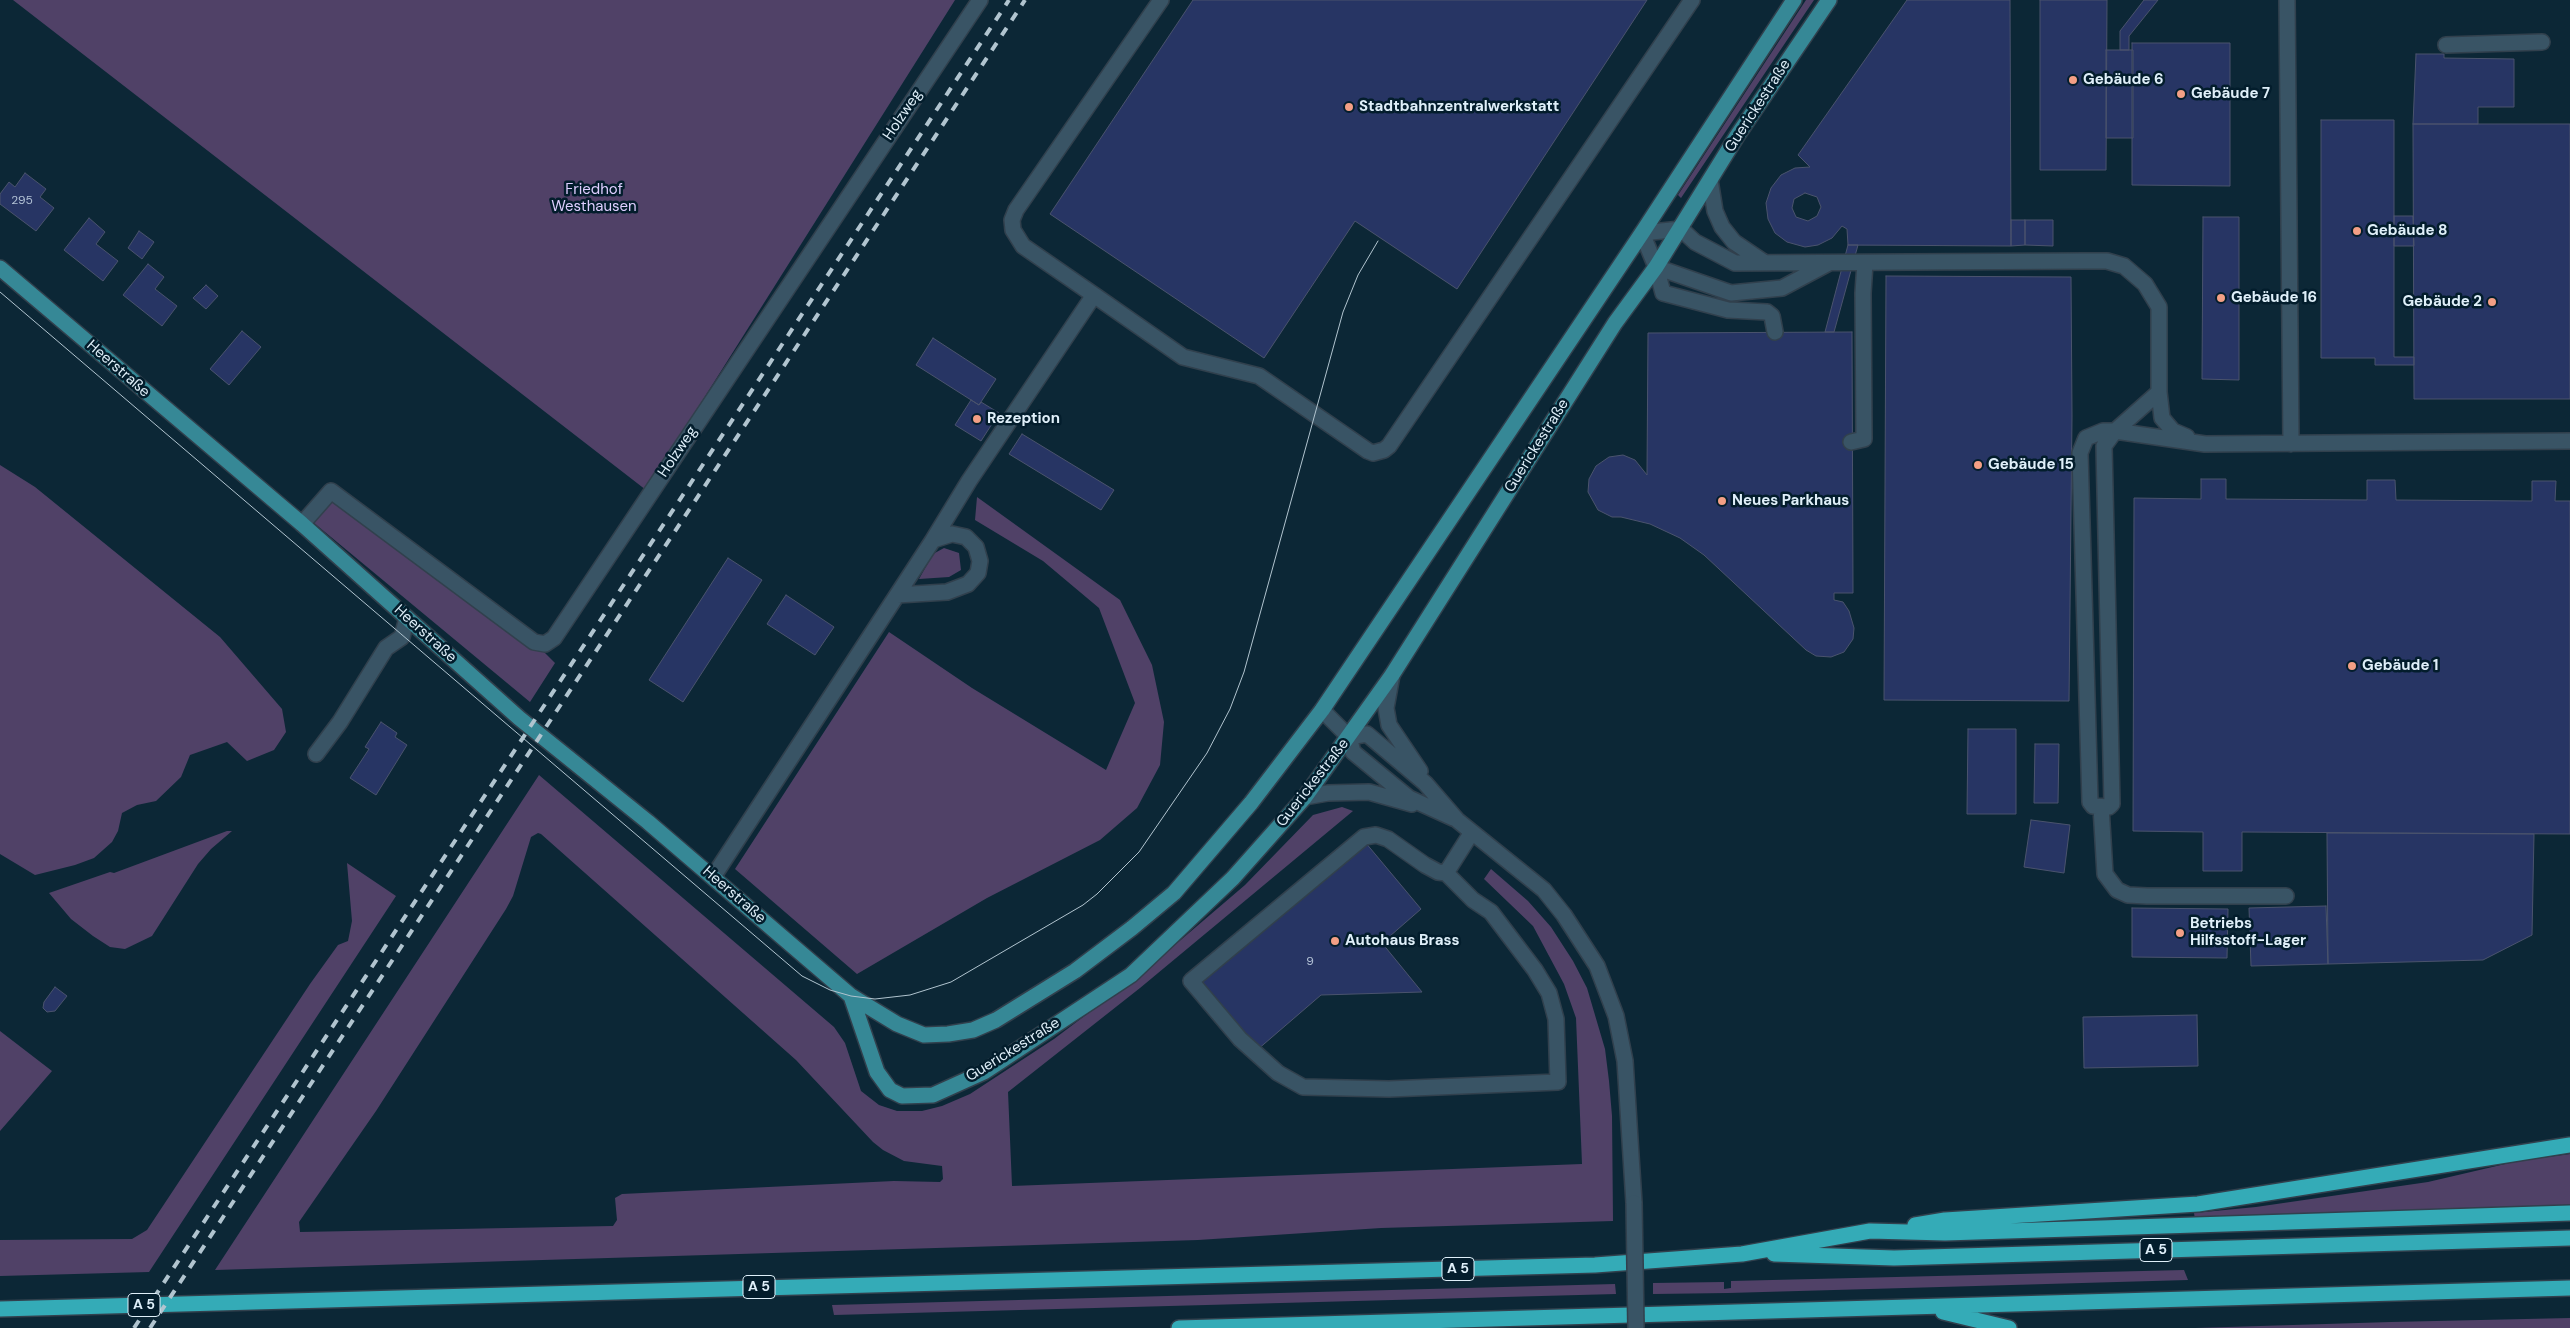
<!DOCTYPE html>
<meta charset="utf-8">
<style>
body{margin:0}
canvas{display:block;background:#0c2736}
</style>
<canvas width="2570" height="1328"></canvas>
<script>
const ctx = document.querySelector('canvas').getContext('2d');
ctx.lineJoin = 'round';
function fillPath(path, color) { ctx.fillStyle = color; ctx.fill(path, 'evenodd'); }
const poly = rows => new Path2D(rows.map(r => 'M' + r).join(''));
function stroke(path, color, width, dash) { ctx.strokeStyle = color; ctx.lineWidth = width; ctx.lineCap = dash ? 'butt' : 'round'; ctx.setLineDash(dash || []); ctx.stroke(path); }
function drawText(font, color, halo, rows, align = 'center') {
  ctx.font = font + ' "DM Sans",sans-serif'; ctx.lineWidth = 5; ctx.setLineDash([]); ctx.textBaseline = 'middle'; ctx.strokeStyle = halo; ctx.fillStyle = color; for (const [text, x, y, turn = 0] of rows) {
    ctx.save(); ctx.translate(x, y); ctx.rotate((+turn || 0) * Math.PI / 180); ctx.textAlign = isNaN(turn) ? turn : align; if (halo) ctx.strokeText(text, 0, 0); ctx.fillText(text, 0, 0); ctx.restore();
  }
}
const green = poly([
 [13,0,955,0,646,490],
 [1806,0,1814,0,1681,198,1678,195],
 [0,465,35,487,220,637,282,709,286,732,274,750,247,761,227,742,190,755,181,777,156,801,137,805,122,813,118,831,112,842,94,858,75,865,35,875,0,854],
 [331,491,534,642,555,663,530,702,308,518],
 [977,497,1120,600,1152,665,1164,722,1160,765,1137,808,1100,840,987,898,857,974,735,869,889,632,972,688,1106,770,1135,703,1099,608,1043,561,975,520],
 [944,548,959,553,961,570,949,577,919,579,933,554],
 [539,775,834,1027,845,1043,861,1091,879,1105,897,1111,922,1111,942,1106,970,1094,1054,1039,1148,968,1245,885,1313,815,1342,807,1353,811,1140,988,1008,1092,1012,1186,1582,1164,1576,1018,1564,984,1533,926,1484,879,1491,869,1528,901,1551,927,1573,961,1587,988,1605,1049,1609,1081,1612,1116,1613,1221,1381,1228,1198,1240,215,1270],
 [538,833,541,834,796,1060,873,1142,883,1150,904,1161,942,1166,943,1179,940,1182,894,1181,622,1194,615,1198,617,1220,613,1226,300,1232,299,1222,376,1111,506,909,513,896,531,837],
 [227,831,232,831,211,849,198,864,152,936,125,949,110,947,93,936,71,919,49,893,110,872,114,873],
 [347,863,396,896,149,1272,0,1276,0,1240,132,1239,147,1230,310,984,338,945,348,941,352,921],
 [0,1031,52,1071,0,1131],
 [2570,1154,2570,1208,2195,1219,2194,1213,2256,1207,2428,1182,2518,1161],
 [2184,1270,2188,1280,1728,1293,1653,1294,1653,1283,1724,1282,1724,1289,1731,1288,1731,1281],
 [1615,1284,1616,1294,834,1315,832,1305],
 [2570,1318,2570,1328,2195,1328,2391,1322]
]);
const building = poly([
 [1193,0,1647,0,1457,289,1355,221,1264,358,1050,214,1193,0],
 [1907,0,2010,0,2011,246,1848,245,1847,229,1842,226,1832,238,1818,245,1805,247,1787,242,1775,233,1768,219,1766,203,1771,188,1781,175,1795,168,1810,167,1798,155,1907,0],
 [1805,193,1817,197,1821,207,1817,216,1808,221,1796,217,1792,208,1794,199,1805,193],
 [2040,0,2107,0,2106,170,2040,170,2040,0],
 [2144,0,2158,0,2129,36,2129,50,2120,50,2120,31,2144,0],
 [2132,43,2230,43,2230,186,2132,185,2132,43],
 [2106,50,2133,50,2133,138,2106,138,2106,50],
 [2416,54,2444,54,2444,58,2514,59,2514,107,2478,107,2478,124,2413,124,2416,54],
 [2321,120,2394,120,2394,357,2414,357,2414,365,2375,365,2375,358,2321,358,2321,120],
 [2413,124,2570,124,2570,399,2414,399,2413,124],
 [25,173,46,189,40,197,54,208,36,231,0,204,0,194,9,182,15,187,25,173],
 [2394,216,2413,216,2414,246,2394,246,2394,216],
 [2203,217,2239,217,2239,380,2202,379,2203,217],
 [89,218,105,232,96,244,118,261,103,281,64,250,89,218],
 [2011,220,2025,220,2025,245,2011,246,2011,220],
 [2025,220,2053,220,2053,246,2025,245,2025,220],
 [139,231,154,242,142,259,128,248,139,231],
 [1848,245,1858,245,1834,332,1825,332,1848,245],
 [148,264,164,277,155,289,177,306,162,326,123,295,148,264],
 [1886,276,2071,277,2072,416,2069,701,1884,700,1886,276],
 [206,285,218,296,206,309,193,298,206,285],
 [242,331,261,347,229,385,210,369,242,331],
 [1852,332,1853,593,1834,593,1834,600,1843,602,1849,611,1854,628,1853,639,1844,652,1831,657,1816,656,1806,650,1704,555,1680,538,1650,524,1621,517,1612,517,1598,510,1588,492,1589,479,1596,466,1609,457,1623,455,1635,460,1647,475,1648,333,1852,332],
 [933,338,996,379,979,405,916,365,933,338],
 [971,400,979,405,981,402,999,413,981,441,955,425,971,400],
 [1022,434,1114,490,1101,510,1009,454,1022,434],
 [2201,479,2226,479,2226,499,2367,500,2367,480,2395,480,2396,500,2532,501,2532,481,2556,481,2555,501,2570,501,2570,834,2242,832,2242,871,2203,871,2203,832,2133,831,2134,498,2201,499,2201,479],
 [728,558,762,580,683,702,649,680,728,558],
 [786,595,834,627,815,655,767,624,786,595],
 [381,722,397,733,395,737,407,745,376,795,350,778,369,749,365,747,381,722],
 [1968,729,2016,729,2016,814,1967,814,1968,729],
 [2035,744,2059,744,2058,803,2034,803,2035,744],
 [2031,820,2070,825,2064,873,2024,867,2031,820],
 [2327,833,2534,834,2532,935,2483,960,2328,964,2327,833],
 [1365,842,1421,909,1382,943,1422,992,1321,995,1257,1050,1199,982,1365,842],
 [2326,906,2328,964,2251,966,2249,908,2326,906],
 [2132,908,2228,909,2227,958,2132,957,2132,908],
 [55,987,67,996,55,1011,47,1012,43,1008,44,1002,55,987],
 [2197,1015,2198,1066,2084,1068,2083,1017,2197,1015]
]);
const minor = poly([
 [2287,0,2291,444],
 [2446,45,2542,42],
 [1710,180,1715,211,1722,227,1734,242,1765,263],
 [1829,263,1782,288,1731,293,1656,267,1642,233,1681,229,1695,242,1735,263,2085,261,2107,261,2124,266,2145,284,2159,307,2159,392,2162,418,2173,431,2187,437],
 [1656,267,1663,293,1728,310,1767,312,1772,316,1775,332],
 [1094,295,1023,246,1013,230,1012,220,1016,210,1161,0],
 [2159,392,2115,431,2104,446,2112,804,2109,807,2093,806,2090,802,2080,453,2086,438,2103,431,2115,431,2205,444,2570,441],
 [1851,442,1864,439,1863,293,1865,263],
 [302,524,331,491,534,642,545,644,554,638,980,0],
 [933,540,969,481,1094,295,1183,357,1259,376,1368,451,1373,453,1384,450,1389,446,1692,0],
 [1392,675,1386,708,1389,725,1420,771],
 [1322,710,1349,737,1353,752,1409,798,1453,818],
 [1349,737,1367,734,1425,783,1457,820,1544,890,1564,915,1597,966,1616,1016,1625,1061,1634,1203],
 [316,754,340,722,386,648,402,637,407,618],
 [1305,797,1328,793,1369,792,1412,804],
 [2101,807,2105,874,2117,890,2128,895,2147,896,2286,896],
 [1446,873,1473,900,1491,912,1535,970,1549,993,1556,1019,1558,1082,1389,1089,1303,1087,1278,1073,1240,1039,1191,981,1364,837,1376,835,1388,839,1425,865,1438,872,1446,873,1472,832],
 [713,877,933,540,952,534,966,537,976,547,980,561,978,573,968,584,947,592,897,595]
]);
const major = poly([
 [0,268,302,524,519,718,648,822,851,996,897,1024,924,1035,948,1034,973,1030,996,1020,1075,971,1132,928,1174,893,1251,803,1322,710,1642,233,1794,0],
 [851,996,877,1072,890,1090,902,1096,933,1095,984,1072,1131,975,1233,878,1305,797,1392,675,1615,323,1656,267,1737,136,1829,0]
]);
const highway = poly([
 [1915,1225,1945,1220,2198,1204,2570,1145],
 [1774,1254,1894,1258,2570,1238],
 [0,1309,1595,1265,1742,1254,1870,1231,1945,1233,2570,1213],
 [1943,1312,2009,1328],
 [1179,1328,2570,1288]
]);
const tram = poly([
 [0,292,802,976,830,990,851,996,875,999,910,995,951,982,1083,905,1097,894,1139,852,1207,753,1230,709,1244,672,1343,312,1358,275,1378,241]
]);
const rail = poly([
 [134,1328,1009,0],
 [150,1328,1025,0]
]);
const minorBridge = poly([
 [1634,1203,1636,1328]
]);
const markers = [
 [2073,80,5,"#f39f85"],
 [2181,94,5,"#f39f85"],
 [1349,107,5,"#f39f85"],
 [2357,231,5,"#f39f85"],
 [2221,298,5,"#f39f85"],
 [2492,302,5,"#f39f85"],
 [977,419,5,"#f39f85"],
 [1978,465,5,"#f39f85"],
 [1722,501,5,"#f39f85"],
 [2352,666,5,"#f39f85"],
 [2180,933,5,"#f39f85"],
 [1335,941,5,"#f39f85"]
];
const numberNames = [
 ["295",22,201],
 ["9",1310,962]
];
const shields = [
 [2156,1250,32],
 [1458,1269,32],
 [759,1287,32],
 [144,1305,32]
];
const shieldNames = [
 ["A 5",2156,1250],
 ["A 5",1458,1269],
 ["A 5",759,1287],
 ["A 5",144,1305]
];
const poiNames = [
 ["Gebäude 6",2083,80],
 ["Gebäude 7",2191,94],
 ["Stadtbahnzentralwerkstatt",1359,107],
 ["Gebäude 8",2367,231],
 ["Gebäude 16",2231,298],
 ["Gebäude 2",2482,302,"right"],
 ["Rezeption",987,419],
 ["Gebäude 15",1988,465],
 ["Neues Parkhaus",1732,501],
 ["Gebäude 1",2362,666],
 ["Betriebs",2190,924],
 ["Hilfsstoff-Lager",2190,941],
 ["Autohaus Brass",1345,941]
];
const streetNames = [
 ["Guerickestraße",1758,106,-57],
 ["Holzweg",903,115,-56],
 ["Heerstraße",118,369,41],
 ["Guerickestraße",1537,446,-58],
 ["Holzweg",678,452,-56],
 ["Heerstraße",425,634,42],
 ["Guerickestraße",1313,783,-52],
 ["Heerstraße",734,895,41],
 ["Guerickestraße",1013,1050,-32]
];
const parkNames = [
 ["Friedhof",594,190],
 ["Westhausen",594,207]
];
fillPath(green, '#504167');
fillPath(building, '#273564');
stroke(building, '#4a536d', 1);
stroke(minor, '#31404d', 18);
stroke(major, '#31404d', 18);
stroke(highway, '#31404d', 18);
stroke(minor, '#395465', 15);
stroke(major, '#368896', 15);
stroke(highway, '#34abb7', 15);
stroke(tram, '#b1c4cf', 1);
stroke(rail, '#b1c4cf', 4, [9, 9]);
stroke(minorBridge, '#31404d', 18, []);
stroke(minorBridge, '#395465', 15);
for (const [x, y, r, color] of markers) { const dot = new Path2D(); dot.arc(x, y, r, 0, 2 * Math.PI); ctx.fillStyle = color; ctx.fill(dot); stroke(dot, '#031d2c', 2); }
drawText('12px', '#b1c0d4', null, numberNames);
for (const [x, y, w] of shields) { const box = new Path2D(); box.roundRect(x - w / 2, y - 11.5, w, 23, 4); ctx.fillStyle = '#031d2c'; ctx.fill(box); stroke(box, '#dfeff9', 1); }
drawText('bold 14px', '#dfeff9', null, shieldNames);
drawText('bold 15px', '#dfeff9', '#031d2c', poiNames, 'left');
drawText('15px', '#dfeff9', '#031d2c', streetNames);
drawText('15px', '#dfceff', '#031d2c', parkNames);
</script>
